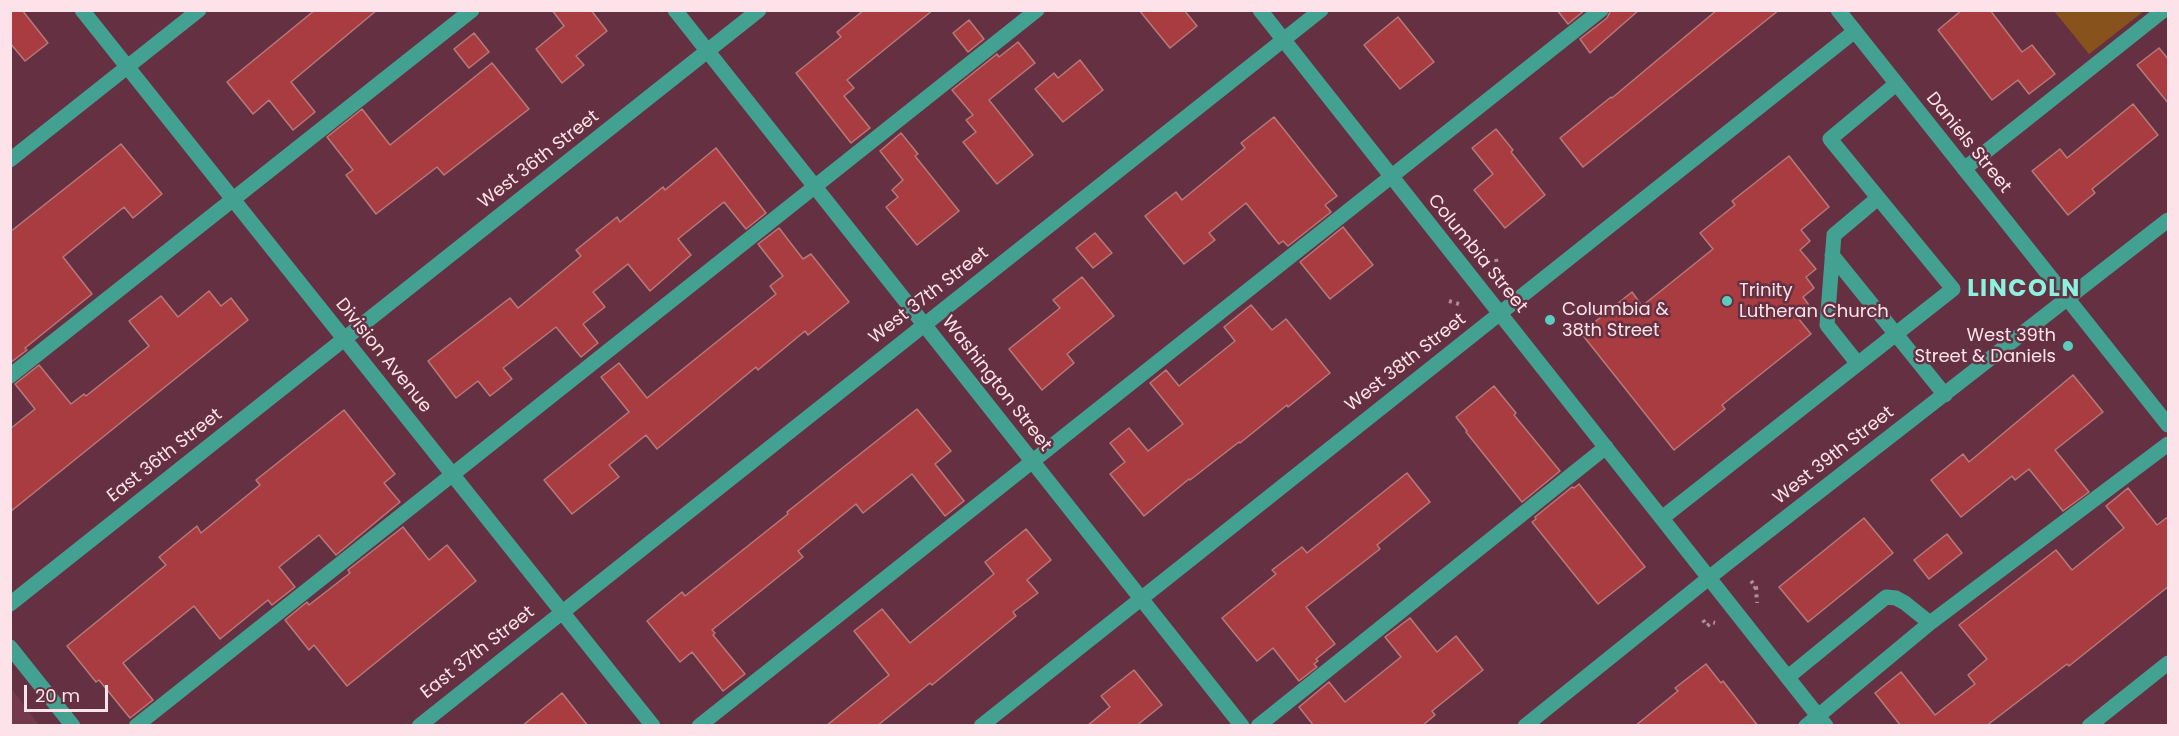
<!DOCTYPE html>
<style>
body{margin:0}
#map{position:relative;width:2179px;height:736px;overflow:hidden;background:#653142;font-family:Poppins,sans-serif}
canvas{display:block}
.frame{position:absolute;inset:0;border:12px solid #fde3e9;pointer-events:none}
.scale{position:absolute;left:24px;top:685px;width:84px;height:27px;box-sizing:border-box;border:3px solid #fde3e9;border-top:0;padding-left:8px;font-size:18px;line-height:21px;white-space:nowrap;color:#fde3e9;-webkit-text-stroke:4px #653142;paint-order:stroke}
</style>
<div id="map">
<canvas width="2179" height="736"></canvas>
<div class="frame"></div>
<div class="scale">20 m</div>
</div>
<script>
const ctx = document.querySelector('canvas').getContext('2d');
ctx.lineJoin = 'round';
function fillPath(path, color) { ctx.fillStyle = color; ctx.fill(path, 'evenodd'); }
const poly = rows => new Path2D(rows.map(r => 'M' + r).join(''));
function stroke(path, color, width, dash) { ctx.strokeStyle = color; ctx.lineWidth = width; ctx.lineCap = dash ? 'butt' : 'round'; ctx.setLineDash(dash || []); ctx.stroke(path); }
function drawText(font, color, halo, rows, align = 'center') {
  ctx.font = font + ' Poppins,sans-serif'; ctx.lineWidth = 5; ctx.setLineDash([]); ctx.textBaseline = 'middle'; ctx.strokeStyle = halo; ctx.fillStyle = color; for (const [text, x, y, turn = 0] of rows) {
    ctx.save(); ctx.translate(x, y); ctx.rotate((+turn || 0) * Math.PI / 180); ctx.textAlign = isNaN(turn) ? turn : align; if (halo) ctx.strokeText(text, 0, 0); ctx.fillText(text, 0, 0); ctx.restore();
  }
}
const built = poly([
 [11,688,39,725,11,725]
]);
const green = poly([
 [2054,11,2144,11,2089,54]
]);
const building = poly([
 [10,10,22,10,48,43,25,61,10,43,10,10],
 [315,10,377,10,291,82,315,112,293,130,269,100,253,114,227,82,315,10],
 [552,10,591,10,607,31,576,56,584,65,562,83,536,49,564,26,552,10],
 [864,10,933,10,847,80,854,88,844,96,870,128,851,143,796,73,841,37,837,32,864,10],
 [1139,10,1184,10,1197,26,1170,48,1139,10],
 [1557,10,1585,10,1568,24,1557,10],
 [1611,10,1639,10,1590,53,1580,39,1607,18,1611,10],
 [1717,10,1779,10,1583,167,1560,138,1611,97,1612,98,1717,10],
 [1962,10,1990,10,2022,52,2032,45,2055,74,2029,94,2018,80,1992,100,1938,30,1962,10],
 [1398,17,1434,62,1400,89,1364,45,1398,17],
 [969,20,984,39,968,52,953,33,969,20],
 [474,33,489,52,469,68,454,49,474,33],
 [1018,42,1035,63,989,100,1033,155,997,184,963,142,976,132,966,120,973,115,952,90,997,54,999,57,1018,42],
 [2159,48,2169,60,2169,104,2137,65,2159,48],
 [1080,60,1103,90,1063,122,1035,89,1054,73,1058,78,1080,60],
 [492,63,529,109,444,175,437,167,376,214,346,175,353,170,327,137,362,109,390,145,492,63],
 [2133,104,2158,135,2092,189,2095,193,2068,215,2032,171,2060,149,2067,158,2133,104],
 [1274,117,1337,196,1325,205,1331,212,1288,246,1283,241,1279,244,1246,203,1209,233,1215,240,1184,264,1145,216,1176,192,1182,200,1245,148,1241,143,1274,117],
 [1496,129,1513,150,1511,152,1545,195,1505,228,1474,190,1493,174,1472,148,1496,129],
 [901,133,918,154,915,156,959,211,917,245,886,207,898,197,892,190,903,180,880,151,901,133],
 [121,144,162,194,133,218,124,207,63,257,92,294,25,348,27,350,10,363,10,232,121,144],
 [716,148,766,213,746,229,724,202,678,239,691,255,650,291,628,264,593,292,605,307,583,324,598,343,581,357,556,327,503,368,512,379,490,396,478,381,456,398,428,361,510,298,518,308,581,256,576,250,617,217,620,222,663,187,665,190,716,148],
 [1789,156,1829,207,1801,230,1810,241,1800,250,1816,269,1806,277,1814,288,1803,297,1811,308,1798,318,1811,334,1722,405,1725,409,1674,450,1581,333,1632,292,1642,306,1713,249,1700,233,1735,205,1732,201,1789,156],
 [1343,227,1373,265,1330,299,1300,262,1343,227],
 [779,228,803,259,811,254,849,302,808,335,805,331,758,370,756,367,657,449,646,435,609,465,619,477,572,514,544,480,629,412,601,377,619,363,647,398,776,294,770,286,783,276,758,244,779,228],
 [1095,233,1112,253,1093,268,1076,248,1095,233],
 [1082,277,1114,316,1067,354,1074,363,1042,390,1009,349,1060,308,1053,300,1082,277],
 [209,291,221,306,231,298,248,320,10,512,10,429,35,409,15,384,39,365,71,404,84,394,86,396,149,346,129,321,161,296,178,317,209,291],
 [1251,305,1272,330,1286,319,1330,373,1288,407,1287,405,1240,443,1239,442,1190,480,1189,479,1144,516,1110,474,1125,462,1110,443,1129,428,1148,451,1183,424,1150,383,1166,370,1179,386,1235,341,1224,327,1251,305],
 [2073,375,2103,412,2055,450,2089,492,2063,511,2029,469,2015,480,2012,476,1961,517,1931,480,1963,454,1969,462,2073,375],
 [1494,386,1516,413,1514,415,1560,471,1522,502,1466,432,1467,431,1456,417,1494,386],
 [917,409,951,451,935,464,964,501,945,516,912,474,863,513,856,504,798,551,803,557,712,630,715,633,713,635,745,674,723,691,692,652,680,662,647,621,682,592,685,596,788,514,787,512,826,481,917,409],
 [344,410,395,474,384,483,400,502,336,555,319,535,279,567,295,587,272,605,268,600,220,639,194,606,123,663,153,700,130,718,99,680,96,682,67,646,166,565,159,557,197,526,201,533,260,485,256,480,344,410],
 [1407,473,1430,502,1377,545,1380,549,1306,607,1335,644,1316,659,1318,661,1314,664,1317,667,1299,681,1273,648,1257,661,1222,618,1276,574,1272,570,1302,547,1307,553,1407,473],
 [1579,484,1645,567,1598,604,1532,522,1536,519,1535,517,1572,487,1574,488,1579,484],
 [2128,488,2157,525,2169,516,2169,586,2069,666,2067,664,1986,726,1901,726,1875,693,1901,672,1935,715,1975,684,1968,675,1987,659,1959,625,2056,550,2072,570,2124,528,2106,506,2128,488],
 [1864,518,1893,553,1808,622,1779,587,1864,518],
 [403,527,429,560,447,545,476,581,347,686,314,645,309,650,285,620,307,602,309,605,350,573,348,570,403,527],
 [1026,529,1051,560,1027,580,1038,593,1013,612,1016,616,932,685,930,683,877,726,826,726,889,675,854,631,882,609,910,643,994,574,985,562,1026,529],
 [1947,534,1962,553,1929,579,1914,560,1947,534],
 [1410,618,1437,652,1456,636,1483,670,1432,711,1435,715,1422,726,1314,726,1299,707,1329,682,1345,702,1401,657,1385,637,1410,618],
 [1706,664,1721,683,1723,681,1758,726,1635,726,1678,691,1675,688,1706,664],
 [1134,670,1162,705,1136,726,1087,726,1110,707,1101,696,1134,670],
 [562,693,588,726,522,726,562,693]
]);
const path = poly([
 [1496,259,1499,272],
 [1449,301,1459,304],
 [1751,581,1756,587,1753,590],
 [1756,587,1757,603],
 [1703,620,1707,626,1712,622,1715,623]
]);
const minor = poly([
 [82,10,653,726],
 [675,10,1242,726],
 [1260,10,1826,726],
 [1838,10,2168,425],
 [10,160,199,10],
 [1964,169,2164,10],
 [1832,255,1945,395],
 [1858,364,1827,325,1834,235,1878,198],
 [10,376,472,10],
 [1662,518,1953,289,1830,139,1896,84],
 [10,604,759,10],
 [10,647,73,726],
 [1788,677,1886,597,1896,598,1905,603,1930,623],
 [136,726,1037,10],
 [419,726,1321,10],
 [699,726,1601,10],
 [981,726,1855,31],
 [1258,726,1606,447],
 [1525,726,1725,565,2168,220],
 [1806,726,1930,623,2168,444],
 [2089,726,2168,663]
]);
const markers = [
 [1727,301,6,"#5bcebb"],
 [1550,320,6,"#5bcebb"],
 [2068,346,6,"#5bcebb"]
];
const streetNames = [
 ["Daniels Street",1968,143,51],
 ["West 36th Street",539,160,-38],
 ["Columbia Street",1477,254,51],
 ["West 37th Street",929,296,-38],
 ["Division Avenue",383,356,51],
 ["West 38th Street",1406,363,-38],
 ["Washington Street",996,384,52],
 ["East 36th Street",165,456,-38],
 ["West 39th Street",1834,456,-38],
 ["East 37th Street",478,653,-38]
];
const poiNames = [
 ["Trinity",1739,291],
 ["Lutheran Church",1739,312],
 ["Columbia &",1562,310],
 ["38th Street",1562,331],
 ["West 39th",2056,336,"right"],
 ["Street & Daniels",2056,357,"right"]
];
const districtNames = [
 ["LINCOLN",2024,290]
];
fillPath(built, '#74394c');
fillPath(green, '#88521c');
fillPath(building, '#a93c41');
stroke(building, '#b77a79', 1.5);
stroke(path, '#b28b97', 4, [3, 4.5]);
stroke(minor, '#43a192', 15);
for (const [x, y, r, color] of markers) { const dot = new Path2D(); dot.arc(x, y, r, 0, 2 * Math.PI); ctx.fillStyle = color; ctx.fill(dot); stroke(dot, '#653142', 2); }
drawText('18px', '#fde3e9', '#653142', streetNames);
drawText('18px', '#fde3e9', '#653142', poiNames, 'left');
ctx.letterSpacing = '1.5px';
drawText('bold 24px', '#8cf2e0', '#653142', districtNames);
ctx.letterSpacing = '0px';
</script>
